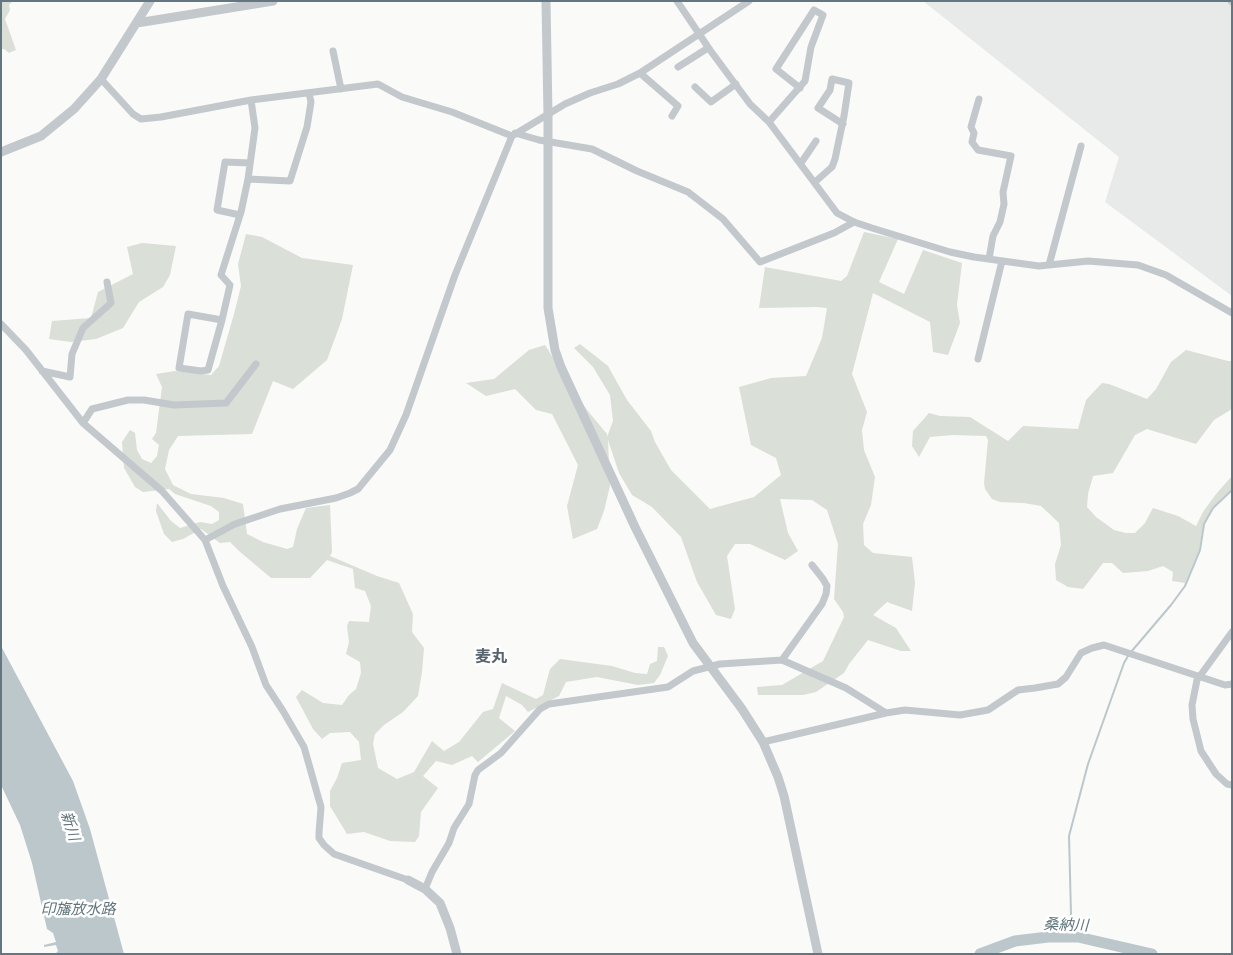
<!DOCTYPE html>
<meta charset="utf-8">
<style>
body{margin:0}
#map{position:relative;width:1233px;height:955px;overflow:hidden;background:#fafaf8;font-family:"Asap Condensed",sans-serif}
canvas{display:block}
.frame{position:absolute;inset:0;border:2px solid #657683;pointer-events:none}
</style>
<div id="map">
<canvas width="1233" height="955"></canvas>
<div class="frame"></div>
</div>
<script>
const ctx = document.querySelector('canvas').getContext('2d');
ctx.lineJoin = 'round';
function fillPath(path, color) { ctx.fillStyle = color; ctx.fill(path, 'evenodd'); }
const poly = rows => new Path2D(rows.map(r => 'M' + r).join(''));
function stroke(path, color, width, dash) { ctx.strokeStyle = color; ctx.lineWidth = width; ctx.lineCap = dash ? 'butt' : 'round'; ctx.setLineDash(dash || []); ctx.stroke(path); }
function drawText(font, color, halo, rows, align = 'center') {
  ctx.font = font + ' "Asap Condensed","Noto Sans JP",sans-serif'; ctx.lineWidth = 5; ctx.setLineDash([]); ctx.textBaseline = 'middle'; ctx.strokeStyle = halo; ctx.fillStyle = color; for (const [text, x, y, turn = 0] of rows) {
    ctx.save(); ctx.translate(x, y); ctx.rotate((+turn || 0) * Math.PI / 180); ctx.textAlign = isNaN(turn) ? turn : align; if (halo) ctx.strokeText(text, 0, 0); ctx.fillText(text, 0, 0); ctx.restore();
  }
}
const built = poly([
 [923,1,1232,1,1232,296,1105,202,1119,157]
]);
const green = poly([
 [1,1,13,1,9,5,10,10,5,19,16,50,9,53,4,49,1,49],
 [864,232,898,239,879,282,904,294,923,250,962,263,957,305,960,323,948,355,933,352,930,322,873,293,852,374,867,412,862,430,864,450,875,477,871,505,863,524,864,545,873,553,912,557,915,583,912,611,887,602,873,615,896,628,911,651,901,651,868,640,849,664,844,673,816,692,803,695,758,695,757,687,782,685,823,661,844,617,843,612,834,599,838,544,827,510,812,500,780,499,788,533,798,551,785,560,750,544,735,544,727,556,735,609,731,619,716,615,697,582,681,537,652,507,632,495,619,473,608,440,610,486,604,511,597,529,573,539,567,506,578,465,552,414,536,410,515,389,486,396,466,383,494,379,529,350,545,345,587,410,607,434,607,437,613,421,610,395,593,367,574,348,580,344,608,366,627,400,651,431,655,442,671,470,710,509,754,497,781,475,776,458,751,445,739,387,771,378,806,376,822,338,827,308,816,307,759,308,765,267,841,281,847,276],
 [246,234,262,237,302,258,353,265,342,319,327,360,293,389,273,381,252,434,178,436,169,450,165,469,173,485,191,494,224,498,243,504,247,534,263,542,287,549,293,547,297,529,306,508,330,505,332,552,330,556,377,576,399,583,413,614,412,632,424,648,422,672,418,696,403,712,384,725,375,734,373,744,378,768,397,779,414,772,432,741,444,751,459,742,483,712,493,709,502,683,536,699,543,695,550,669,560,659,612,666,635,673,647,674,650,664,657,661,658,647,664,647,668,656,660,675,654,683,638,685,597,677,566,682,559,696,528,712,522,705,506,696,499,718,515,731,478,762,472,756,452,765,436,761,423,776,438,788,421,812,419,836,415,842,390,841,364,832,347,834,330,806,330,791,337,778,342,763,361,760,359,742,350,732,330,733,322,739,313,729,296,697,302,690,323,703,342,705,349,695,356,689,361,673,360,662,346,654,349,642,347,626,349,621,369,622,371,606,365,591,355,588,353,569,327,560,310,578,271,578,239,551,230,542,220,543,201,529,183,539,172,542,164,534,156,511,157,503,171,521,180,528,200,522,212,524,219,520,219,512,211,506,175,494,169,489,143,492,135,487,124,468,122,442,130,430,135,433,137,450,142,459,151,463,157,456,159,445,152,439,156,433,162,387,156,374,175,371,211,375,219,366,234,314,241,286,238,264],
 [142,243,176,246,170,275,163,287,139,302,123,328,96,339,71,342,49,339,52,321,91,318,98,292,133,274,127,247],
 [1186,350,1228,361,1232,361,1232,409,1214,420,1196,444,1147,429,1135,435,1113,473,1093,476,1088,494,1087,507,1096,517,1114,530,1126,533,1135,533,1145,523,1153,508,1178,516,1196,526,1203,512,1216,494,1232,476,1232,489,1213,507,1203,526,1199,550,1185,583,1172,581,1173,572,1163,566,1148,571,1123,573,1112,563,1103,563,1083,589,1068,587,1056,580,1055,564,1061,545,1059,523,1041,506,1024,503,1000,502,992,499,985,489,984,483,988,440,986,436,953,435,930,437,919,457,912,446,913,431,929,413,940,416,970,417,1008,441,1023,426,1078,429,1086,400,1102,383,1109,384,1147,399,1156,389,1171,362]
]);
const water = poly([
 [1,646,73,781,90,829,124,954,55,954,58,951,56,945,44,947,44,945,56,942,53,933,47,929,32,863,20,825,1,785]
]);
const stream = poly([
 [1131,652,1171,605,1185,586,1200,550,1204,524,1213,508,1232,490],
 [1068,937,1071,914,1069,836,1088,764,1124,663,1128,656]
]);
const river = poly([
 [980,954,1015,941,1048,937,1078,937,1152,954]
]);
const minor = poly([
 [677,1,710,50,750,104,769,122,837,213,854,222,872,228,950,252,974,257,1039,266,1088,261,1138,265,1166,275,1232,313],
 [1231,1,1232,2],
 [333,51,341,89],
 [678,67,708,48],
 [640,73,678,106,672,116],
 [101,79,133,114,141,119,161,117,251,100,378,84,402,97,452,112,512,136],
 [695,87,711,102,736,84],
 [979,99,971,127,974,133,972,142,978,150,1011,156,1003,192,1004,204,1000,222,993,236,989,259],
 [769,122,805,81,811,47,823,15,814,10,776,69,800,88],
 [515,133,539,140,592,149,637,171,688,192,723,219,760,262,834,233,854,222],
 [801,163,816,141],
 [248,179,290,181,307,127,311,102,309,93],
 [815,182,832,167,835,159,844,116,849,83,832,79,830,90,818,108,843,124],
 [240,215,217,210,225,162,250,163],
 [1049,265,1081,146],
 [222,320,188,314,179,368,201,371,208,370,222,320,230,285,221,275,241,212,248,179,255,128,251,100],
 [1,324,26,350,83,423,162,491,205,540,223,586,252,647,266,685,283,711,304,747,321,807,319,833,319,838,324,845,334,854,408,880],
 [978,359,1002,261],
 [42,371,70,377,72,354,83,328,111,303,107,282],
 [83,423,92,409,128,400,144,400,174,405,226,403,256,364],
 [205,540,235,524,280,509,336,498,350,493,358,489,390,450,406,415,455,275,512,136,565,104,590,93,618,84,640,73,749,1],
 [1232,632,1197,680,1192,705,1193,719,1201,751,1216,774,1227,784,1232,785],
 [782,660,822,604,826,594,827,586,823,579,812,565],
 [763,742,886,713,905,710,960,715,988,710,1018,690,1035,688,1058,684,1066,677,1081,653,1092,648,1104,645,1225,685,1232,684],
 [425,889,432,872,449,843,454,828,469,804,475,775,478,770,501,753,540,709,549,704,668,687,693,671,720,664,782,660,846,688,886,713]
]);
const tertiary = poly([
 [546,1,548,115,548,308,555,350,561,367,635,527,693,643,742,709,763,742,778,777,784,796,818,954],
 [137,23,273,1],
 [1,152,41,136,74,109,101,79,150,1],
 [408,880,425,889,440,903,450,928,457,954]
]);
const waterNames = [
 ["新川",70,826,72],
 ["印旛放水路",78,909],
 ["桑納川",1066,925,2]
];
const quarterNames = [
 ["麦丸",491,657]
];
fillPath(built, '#e8e9e9');
fillPath(green, '#dadfd7');
fillPath(water, '#bbc7cb');
stroke(stream, '#bbc7cb', 2);
stroke(river, '#bbc7cb', 11);
stroke(minor, '#c3c8cc', 7);
stroke(tertiary, '#c3c8cc', 9);
drawText('italic 15px', '#60757c', '#fff', waterNames);
drawText('bold 16px', '#57646e', '#fff', quarterNames);
</script>
